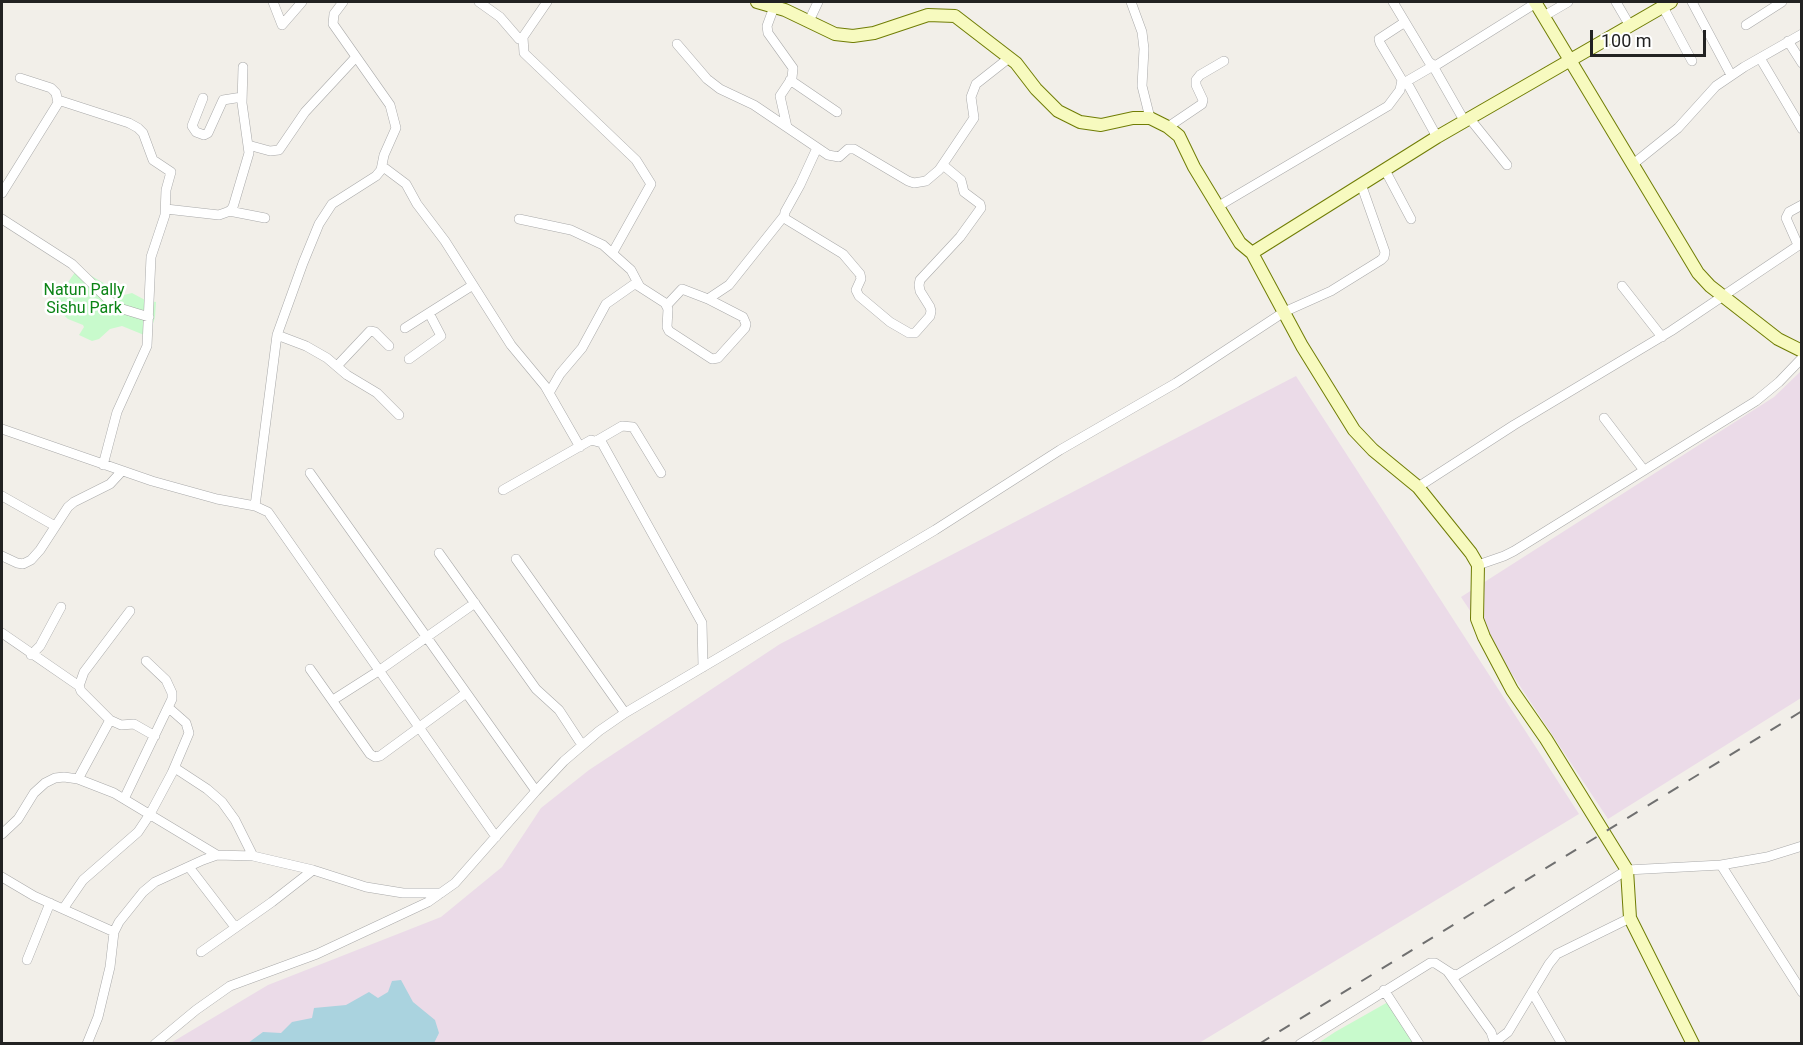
<!DOCTYPE html>
<style>
body{margin:0}
#map{position:relative;width:1803px;height:1045px;overflow:hidden;background:#f2efe9;font-family:Roboto,sans-serif}
canvas{display:block}
.frame{position:absolute;inset:0;border:3px solid #222;pointer-events:none}
.scale{position:absolute;left:1590px;top:30px;width:116px;height:27px;box-sizing:border-box;border:3px solid #222;border-top:0;padding-left:8px;font-size:18px;line-height:21px;white-space:nowrap;color:#222;-webkit-text-stroke:4px #fff;paint-order:stroke}
</style>
<div id="map">
<canvas width="1803" height="1045"></canvas>
<div class="frame"></div>
<div class="scale">100 m</div>
</div>
<script>
const ctx = document.querySelector('canvas').getContext('2d');
ctx.lineJoin = 'round';
function fillPath(path, color) { ctx.fillStyle = color; ctx.fill(path, 'evenodd'); }
const poly = rows => new Path2D(rows.map(r => 'M' + r).join(''));
function stroke(path, color, width, dash) { ctx.strokeStyle = color; ctx.lineWidth = width; ctx.lineCap = dash ? 'butt' : 'round'; ctx.setLineDash(dash || []); ctx.stroke(path); }
function drawText(font, color, halo, rows, align = 'center') {
  ctx.font = font + ' Roboto,sans-serif'; ctx.lineWidth = 5; ctx.setLineDash([]); ctx.textBaseline = 'middle'; ctx.strokeStyle = halo; ctx.fillStyle = color; for (const [text, x, y, turn = 0] of rows) {
    ctx.save(); ctx.translate(x, y); ctx.rotate((+turn || 0) * Math.PI / 180); ctx.textAlign = isNaN(turn) ? turn : align; if (halo) ctx.strokeText(text, 0, 0); ctx.fillText(text, 0, 0); ctx.restore();
  }
}
const industrial = poly([
 [1801,371,1801,698,1608,819,1461,597,1774,397],
 [1296,376,1579,814,1199,1043,169,1044,268,985,441,917,502,867,541,808,589,770,780,644]
]);
const park = poly([
 [78,268,124,295,132,293,145,300,156,302,155,317,149,337,122,326,110,329,99,339,92,341,79,335,84,327,83,325,68,319,52,305],
 [1388,1002,1418,1044,1317,1044,1335,1032]
]);
const water = poly([
 [401,980,413,1002,435,1020,439,1033,434,1043,248,1043,263,1032,281,1033,292,1022,312,1018,314,1008,346,1005,369,992,378,998,388,992,392,981]
]);
const street = poly([
 [273,2,282,25,302,2],
 [479,2,500,17,519,39,523,37,547,2],
 [1131,2,1142,32,1144,49,1142,86,1150,118],
 [1393,2,1429,62,1435,66,1536,3],
 [1616,2,1630,26],
 [1692,2,1731,75],
 [774,7,767,26,768,33,793,68,792,78,780,96,787,127],
 [1663,7,1692,61],
 [1544,16,1568,2],
 [809,21,818,2],
 [1746,25,1782,2],
 [523,37,524,53,636,160,651,184,613,252],
 [1788,41,1802,63],
 [677,44,707,79,720,89,754,105,828,155,839,157,848,149,854,149,908,181,914,183,926,181,939,170,974,118,971,97,976,84,1009,58],
 [1760,58,1802,129],
 [790,80,837,112],
 [1406,81,1437,137],
 [1402,84,1433,66,1465,122],
 [203,98,192,126,196,132,204,135,208,133,223,100,242,97],
 [58,100,129,123,138,128,143,133,153,160,171,172,166,190,165,215,151,257,147,346,117,412,103,465],
 [1470,119,1507,165],
 [1168,127,1202,104,1203,100,1196,85,1196,80,1200,75,1224,61],
 [248,145,270,151,279,150,305,112,356,57],
 [817,148,800,185,785,212,784,218,843,254,860,274,861,279,856,290,859,296,890,322,909,333,915,333,930,316,931,311,930,307,920,291,919,285,920,280,960,237,981,208,980,204,964,192,961,180,943,165],
 [1632,165,1678,128,1716,86,1744,67,1802,34],
 [382,166,406,184,417,204,445,241,511,345,545,386,580,447],
 [1385,170,1411,219],
 [2,193,58,103,56,93,51,88,20,78],
 [1217,207,1388,106,1400,90,1402,80,1380,43,1379,39,1405,22],
 [166,209,219,215,230,211,233,207,249,153,242,103,243,67],
 [229,211,265,218],
 [2,219,72,264,116,307,149,317],
 [519,219,571,230,603,245,631,270,640,287],
 [1798,245,1786,218,1789,212,1802,205],
 [1622,286,1662,337],
 [667,305,682,289,708,299,729,285,784,216],
 [405,328,473,285],
 [277,335,306,346,327,358,347,375,377,393,399,415],
 [409,359,441,336,429,313],
 [337,366,370,331,375,332,389,346],
 [549,393,560,374,582,348,606,304,633,285,637,285,665,303,668,309,667,327,669,331,712,359,718,358,745,328,746,324,743,317,708,299],
 [1604,418,1643,469],
 [2,429,152,481,217,499,255,506,268,512,496,837],
 [598,440,622,426,633,427,661,473],
 [310,473,536,791],
 [1418,487,1514,425,1671,331,1802,243],
 [503,490,591,440,602,443,702,623,703,667],
 [2,496,55,526],
 [255,506,277,335,303,263,319,224,332,204,376,176,381,170,384,155,396,128,390,105,333,24,334,14,343,2],
 [439,553,536,689,559,710,582,745],
 [2,556,17,563,23,564,31,560,40,550,68,507,74,502,110,484,122,471],
 [516,559,625,713],
 [1478,565,1504,556,1514,551,1756,401,1779,382,1802,358],
 [130,611,84,672,79,686,81,691,110,720,121,725,134,724,155,736],
 [2,633,79,686],
 [31,655,40,646,61,607],
 [310,669,370,754,375,757,380,756,466,693],
 [333,700,380,670,475,603],
 [175,768,207,789,222,802,235,820,253,856],
 [78,779,110,720],
 [124,799,172,699,172,693,166,680,146,661],
 [2,834,18,819,34,793,45,783,55,778,64,777,78,779,114,793,217,855],
 [1721,865,1767,857,1802,846],
 [189,867,235,927],
 [2,877,34,896,114,932],
 [63,909,83,880,138,832,150,814,172,773,189,733,186,723,169,708],
 [201,952,272,902,313,870],
 [27,960,50,903],
 [1448,972,1491,1032,1495,1044],
 [1384,990,1419,1044],
 [1532,992,1562,1044],
 [1495,1042,1508,1032,1549,964,1557,954,1630,918],
 [87,1044,98,1017,110,967,114,932,119,922,143,892,155,882,203,860,217,855,253,856,313,870,366,887,403,893,441,893],
 [155,1044,196,1010,230,986,317,954,428,902,455,883,536,791,564,761,599,731,625,713,935,530,1060,450,1176,383,1284,312,1331,291,1381,260,1384,257,1385,252,1361,184],
 [1300,1044,1430,963,1435,963,1452,974,1457,975,1627,870,1721,865,1802,992]
]);
const secondary = poly([
 [757,2,785,10,835,34,853,36,874,33,928,15,955,16,1016,63,1036,89,1058,111,1080,122,1101,125,1133,118,1150,118,1168,127,1179,136,1194,167,1240,243,1252,253],
 [1535,2,1698,273,1710,286,1778,339,1802,351],
 [1671,2,1437,137,1252,253,1302,346,1354,430,1373,450,1418,487,1471,553,1478,565,1477,619,1484,637,1512,690,1546,739,1627,870,1630,918,1693,1044]
]);
const rail = poly([
 [1259,1044,1802,711]
]);
const parkNames = [
 ["Natun Pally",84,291],
 ["Sishu Park",84,309]
];
fillPath(industrial, '#ebdbe8');
fillPath(park, '#c8facc');
fillPath(water, '#aad3df');
stroke(street, '#a9a9a9', 10);
stroke(secondary, '#707d05', 14);
stroke(street, '#fff', 9);
stroke(secondary, '#f7fabf', 12);
stroke(rail, '#707070', 2, [12, 12]);
drawText('16px', '#0c8416', '#fff', parkNames);
</script>
